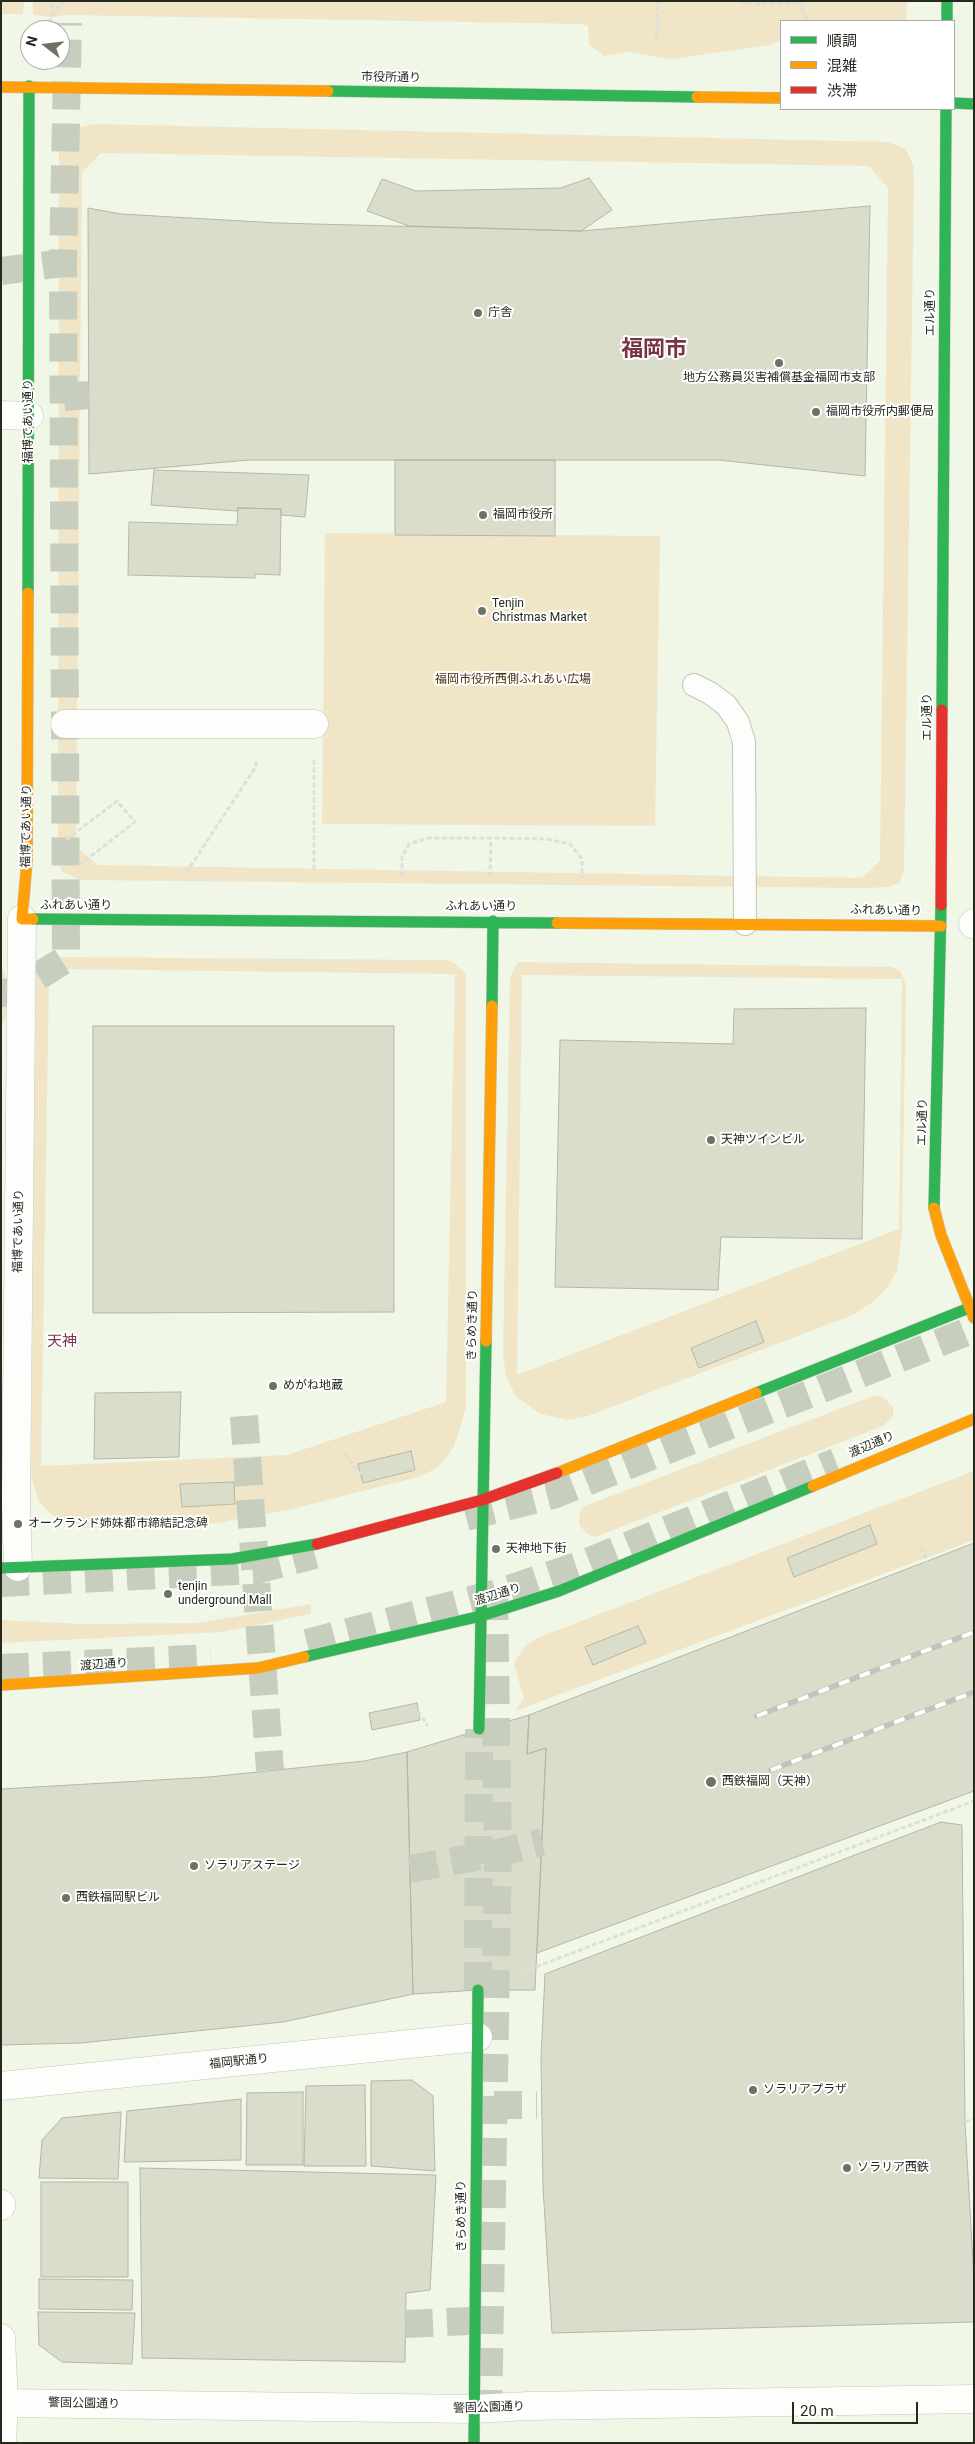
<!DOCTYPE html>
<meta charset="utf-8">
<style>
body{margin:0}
#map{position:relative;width:975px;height:2444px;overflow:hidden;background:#f0f7e6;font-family:Roboto,"Noto Sans JP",sans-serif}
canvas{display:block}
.frame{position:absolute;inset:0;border:2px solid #252a1e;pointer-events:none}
.legend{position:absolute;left:780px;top:20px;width:175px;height:90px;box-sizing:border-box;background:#fff;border:1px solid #a8aaa5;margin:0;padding:6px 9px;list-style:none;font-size:15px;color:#252a1e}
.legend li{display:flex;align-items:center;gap:10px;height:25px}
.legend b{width:25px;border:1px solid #a8aaa5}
.north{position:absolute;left:20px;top:20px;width:50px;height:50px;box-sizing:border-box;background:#fff;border:1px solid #a8aaa5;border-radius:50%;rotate:286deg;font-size:14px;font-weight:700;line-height:20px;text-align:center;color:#252a1e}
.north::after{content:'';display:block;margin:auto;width:18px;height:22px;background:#6c7264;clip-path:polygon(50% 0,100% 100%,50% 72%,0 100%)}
.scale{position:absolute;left:792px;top:2402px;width:126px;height:22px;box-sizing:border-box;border:2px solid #252a1e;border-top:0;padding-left:6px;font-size:15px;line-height:18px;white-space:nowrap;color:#252a1e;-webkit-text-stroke:4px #fff;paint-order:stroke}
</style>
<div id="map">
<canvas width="975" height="2444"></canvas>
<div class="frame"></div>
<ul class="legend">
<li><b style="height:6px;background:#30b455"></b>順調</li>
<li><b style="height:6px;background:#ff9f0a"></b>混雑</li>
<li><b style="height:6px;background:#e5322d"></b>渋滞</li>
</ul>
<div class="north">N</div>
<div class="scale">20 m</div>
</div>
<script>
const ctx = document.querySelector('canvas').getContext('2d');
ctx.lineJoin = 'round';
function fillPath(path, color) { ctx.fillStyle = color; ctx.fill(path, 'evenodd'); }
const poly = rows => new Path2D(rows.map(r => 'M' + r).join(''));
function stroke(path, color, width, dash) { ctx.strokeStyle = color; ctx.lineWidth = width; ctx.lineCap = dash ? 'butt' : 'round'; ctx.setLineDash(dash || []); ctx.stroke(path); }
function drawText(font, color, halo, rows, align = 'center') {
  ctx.font = font + ' Roboto,"Noto Sans JP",sans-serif'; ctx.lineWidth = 4; ctx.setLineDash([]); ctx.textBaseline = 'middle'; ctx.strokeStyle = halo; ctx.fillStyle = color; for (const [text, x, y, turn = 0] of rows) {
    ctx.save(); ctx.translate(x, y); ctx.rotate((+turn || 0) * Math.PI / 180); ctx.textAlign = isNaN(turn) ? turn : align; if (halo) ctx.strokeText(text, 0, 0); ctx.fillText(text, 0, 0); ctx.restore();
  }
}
const green = poly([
 [1,1,24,1,23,14,1,14],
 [33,1,907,1,906,21,781,21,781,40,770,45,671,59,628,52,604,56,589,44,588,26,583,24,68,15,52,17,33,15],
 [94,124,888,142,906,149,913,165,914,177,904,871,899,883,889,887,864,888,80,880,61,871,58,860,58,832,59,150,60,143,75,128],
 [101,153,869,166,888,188,880,861,862,878,98,865,76,847,82,172],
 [325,533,660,536,655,826,322,824],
 [49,957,443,960,453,962,466,974,466,1408,454,1446,445,1460,435,1469,418,1477,292,1509,218,1523,85,1528,68,1525,52,1515,39,1502,31,1476,36,969,40,961],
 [58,969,455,974,446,1402,287,1455,41,1466,49,980],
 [411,1451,415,1470,363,1483,358,1464],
 [234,1482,235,1504,182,1507,180,1484],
 [518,962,892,967,901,972,906,985,902,1235,897,1271,887,1288,874,1301,853,1315,585,1417,568,1420,541,1414,516,1397,506,1375,503,1354,510,977],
 [522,975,902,979,899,1229,517,1375],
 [755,1321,764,1342,699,1368,691,1347],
 [1,966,5,973,6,1016,1,1028],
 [873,1396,883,1397,893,1407,893,1416,883,1426,595,1537,587,1534,579,1525,580,1511,585,1506],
 [974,1471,974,1540,515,1711,524,1699,514,1664,525,1646,537,1638],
 [870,1526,877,1544,794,1577,787,1558],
 [638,1626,645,1643,593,1665,585,1647],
 [311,1604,311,1614,222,1632,1,1643,1,1620,83,1624,197,1623]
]);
const building = poly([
 [589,178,612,210,581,231,409,226,367,211,382,179,416,191,561,188,589,178],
 [870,206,865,476,719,460,249,460,89,474,88,208,121,214,277,223,581,231,870,206],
 [395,460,555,460,555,536,395,535,395,460],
 [154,470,309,475,305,517,281,515,281,509,238,508,237,511,151,505,154,470],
 [238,508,281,509,280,575,255,574,255,578,128,575,129,522,237,525,238,508],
 [866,1008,862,1239,721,1237,718,1290,555,1287,560,1040,733,1044,734,1009,866,1008],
 [93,1026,394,1026,394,1312,93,1313,93,1026],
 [756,1321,764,1342,699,1368,691,1348,756,1321],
 [181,1392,179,1457,94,1459,95,1393,181,1392],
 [411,1451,415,1470,363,1483,358,1464,411,1451],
 [234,1482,235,1504,182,1507,180,1484,234,1482],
 [870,1525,877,1544,794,1577,787,1558,870,1525],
 [974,1543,974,1791,537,1953,546,1748,527,1754,529,1715,974,1543],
 [638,1626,646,1643,593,1665,585,1647,638,1626],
 [417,1703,420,1720,372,1730,369,1713,417,1703],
 [529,1715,527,1754,546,1748,535,1990,478,1990,413,1994,407,1752,529,1715],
 [407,1752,413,1994,283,2022,81,2043,1,2045,1,1789,209,1777,364,1761,407,1752],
 [941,1822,962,1825,965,2122,974,2280,974,2322,552,2333,543,2187,541,2058,545,1974,941,1822],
 [412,2080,433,2096,435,2171,371,2166,371,2081,412,2080],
 [365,2085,366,2166,304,2166,306,2086,365,2085],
 [303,2092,303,2165,246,2165,247,2093,303,2092],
 [241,2099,241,2160,124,2162,127,2111,241,2099],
 [121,2112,118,2179,39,2178,42,2140,62,2118,121,2112],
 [140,2168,436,2175,430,2290,406,2293,405,2362,142,2358,140,2168],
 [41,2182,128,2182,128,2277,41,2277,41,2182],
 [39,2279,133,2280,132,2310,39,2309,39,2279],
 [38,2312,135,2313,132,2364,62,2362,39,2345,38,2312]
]);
const streetTunnel = poly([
 [1,271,63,263],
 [64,397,89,395],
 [1,993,13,992,66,959,63,263,68,23],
 [244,1416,270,1770],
 [466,1517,553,1495,974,1329],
 [1,1583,256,1570,315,1555],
 [307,1643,494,1594,577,1566,836,1462],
 [1,1668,211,1658],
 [410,1869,498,1853,542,1842],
 [494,2105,537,2105],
 [405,2324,489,2320],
 [488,2418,498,1853,494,1594]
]);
const secondaryTunnel = poly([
 [478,1990,479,1729]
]);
const path = poly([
 [741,1,745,4,799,3],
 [799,1,807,21],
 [52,16,64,1],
 [46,30,52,17,52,1],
 [656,41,658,24,657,1],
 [314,760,314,874],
 [66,840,117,801,135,822,78,866],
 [186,873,255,768,257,760],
 [402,876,402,857,409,844,429,838,491,838,547,839,570,844,582,859,582,878],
 [490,877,491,838],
 [345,1454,361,1474],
 [921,1547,927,1562],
 [418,1711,428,1726],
 [522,1972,974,1801],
 [965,2122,974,2118]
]);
const lane = poly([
 [694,685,710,693,726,705,738,722,744,742,745,924]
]);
const street = poly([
 [1,415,29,416],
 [65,724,314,724],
 [973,924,974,923],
 [18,1567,16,1502,22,919],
 [1,2086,478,2037],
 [1,2204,1,2206],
 [1,2338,4,2403,2,2443],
 [1,2403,475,2409,528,2406,974,2399]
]);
const fast = poly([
 [947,1,947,21],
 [328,91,697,97],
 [954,103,974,104],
 [28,593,29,86],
 [942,710,946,109],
 [33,919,557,923],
 [492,1006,493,921],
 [934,1208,941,905],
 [756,1393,974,1306],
 [1,1568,232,1559,317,1544],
 [304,1657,481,1616,559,1591,813,1486],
 [479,1729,486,1341],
 [474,2443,478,1990]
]);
const slow = poly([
 [1,87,328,91],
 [697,97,781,98],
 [28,593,27,861,22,919,33,919],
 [557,923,941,926],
 [934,1208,941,1235,974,1318],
 [486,1341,492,1006],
 [557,1473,756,1393],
 [813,1486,974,1419],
 [1,1685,258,1668,304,1657]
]);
const jam = poly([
 [941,905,942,710],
 [317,1544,482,1500,557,1473]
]);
const rail = poly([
 [757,1716,974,1632],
 [771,1770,974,1692]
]);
const markers = [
 [478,313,5,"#6c7264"],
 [779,363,5,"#6c7264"],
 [816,412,5,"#6c7264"],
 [483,515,5,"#6c7264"],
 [482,611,5,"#6c7264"],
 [711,1140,5,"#6c7264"],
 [273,1386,5,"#6c7264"],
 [18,1524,5,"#6c7264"],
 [496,1549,5,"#6c7264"],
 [168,1594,5,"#6c7264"],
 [711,1782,6,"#6c7264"],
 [194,1866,5,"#6c7264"],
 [66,1898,5,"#6c7264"],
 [753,2090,5,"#6c7264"],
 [847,2168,5,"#6c7264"]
];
const streetNames = [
 ["市役所通り",391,78,1],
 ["エル通り",931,312,-90],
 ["福博であい通り",29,421,-90],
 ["エル通り",928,717,-90],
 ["福博であい通り",27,826,-89],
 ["ふれあい通り",76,906],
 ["ふれあい通り",481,907],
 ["ふれあい通り",886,911,1],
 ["エル通り",923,1122,-89],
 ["福博であい通り",19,1231,-89],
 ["きらめき通り",473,1325,-89],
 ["渡辺通り",872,1445,-23],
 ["渡辺通り",498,1595,-17],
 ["渡辺通り",104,1665,-4],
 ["福岡駅通り",239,2062,-6],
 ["きらめき通り",462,2216,-90],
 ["警固公園通り",84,2404,1],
 ["警固公園通り",489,2408,-2]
];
const poiNames = [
 ["庁舎",488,313],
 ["地方公務員災害補償基金福岡市支部",779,378,"center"],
 ["福岡市役所内郵便局",826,412],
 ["福岡市役所",493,515],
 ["Tenjin",492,604],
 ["Christmas Market",492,618],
 ["天神ツインビル",721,1140],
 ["めがね地蔵",283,1386],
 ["オークランド姉妹都市締結記念碑",28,1524],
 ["天神地下街",506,1549],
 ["tenjin",178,1587],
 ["underground Mall",178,1601],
 ["西鉄福岡（天神）",722,1782],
 ["ソラリアステージ",204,1866],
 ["西鉄福岡駅ビル",76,1898],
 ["ソラリアプラザ",763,2090],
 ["ソラリア西鉄",857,2168]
];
const parkNames = [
 ["福岡市役所西側ふれあい広場",513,680]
];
const quarterNames = [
 ["天神",62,1342]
];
const townNames = [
 ["福岡市",654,350]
];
fillPath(green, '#f1e5c7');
fillPath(building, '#dbddcb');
stroke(building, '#b4b6a9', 1);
stroke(streetTunnel, '#c7cebe', 28, [28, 14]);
stroke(secondaryTunnel, '#c7cebe', 28, [28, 14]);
stroke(lane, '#c1c6b9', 24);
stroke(street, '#c1c6b9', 29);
stroke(fast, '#c1c6b9', 12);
stroke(slow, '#c1c6b9', 12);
stroke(jam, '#c1c6b9', 12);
stroke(path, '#dddfda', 3, [5, 2.5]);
stroke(lane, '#fdfefb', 22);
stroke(street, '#fdfefb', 28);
stroke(fast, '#30b455', 11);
stroke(slow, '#ff9f0a', 11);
stroke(jam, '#e5322d', 11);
stroke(rail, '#c1c3be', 5.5);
stroke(rail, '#fff', 4, [11]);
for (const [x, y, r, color] of markers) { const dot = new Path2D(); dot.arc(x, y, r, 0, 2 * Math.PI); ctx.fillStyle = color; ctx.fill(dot); stroke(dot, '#fff', 2); }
drawText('12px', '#252a1e', '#fff', streetNames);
drawText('12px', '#252a1e', '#fff', poiNames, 'left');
drawText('12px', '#493410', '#fff', parkNames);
drawText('15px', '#793347', '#fff', quarterNames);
drawText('bold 22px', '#793347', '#fff', townNames);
</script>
